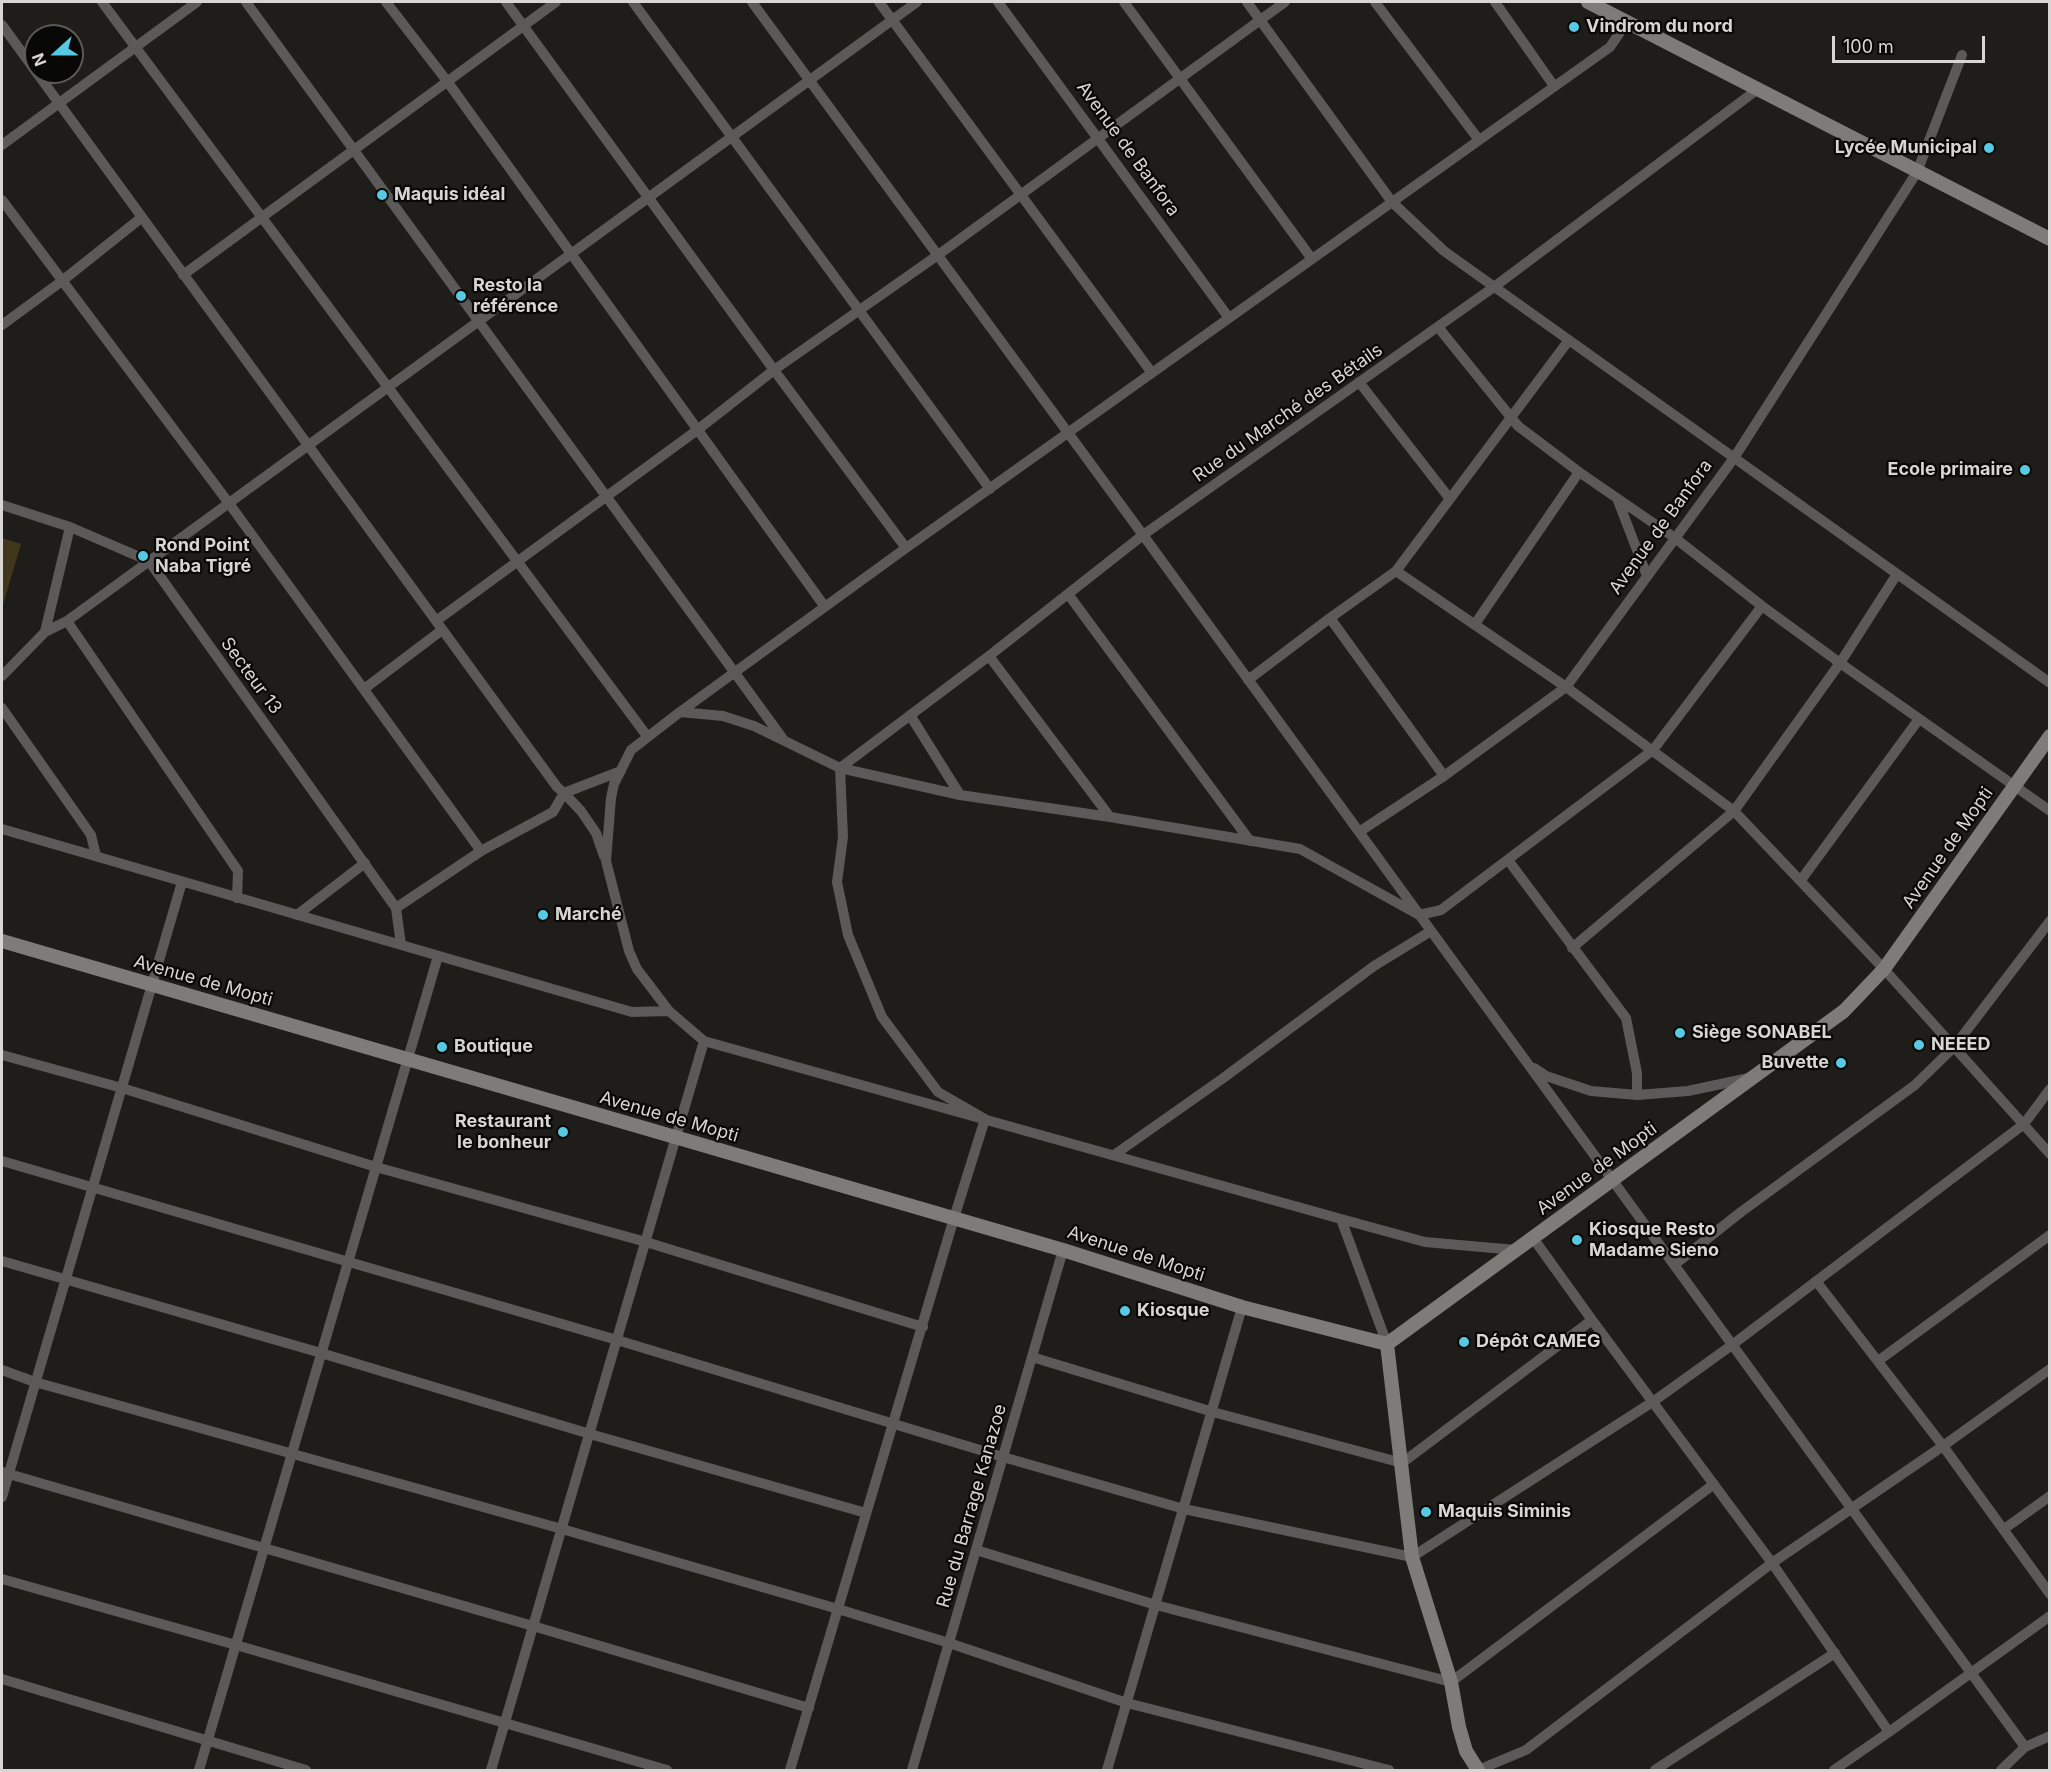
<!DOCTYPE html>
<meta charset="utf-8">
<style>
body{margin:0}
#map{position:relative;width:2051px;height:1772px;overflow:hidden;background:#1f1d19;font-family:Inter,sans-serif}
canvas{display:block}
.frame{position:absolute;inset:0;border:3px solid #d8d6d3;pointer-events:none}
.north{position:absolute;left:24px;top:24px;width:60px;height:60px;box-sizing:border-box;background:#080806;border:2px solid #5b5a58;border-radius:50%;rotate:249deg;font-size:16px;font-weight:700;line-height:24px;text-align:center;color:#d8d6d3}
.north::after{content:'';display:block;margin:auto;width:21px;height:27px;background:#57c9e2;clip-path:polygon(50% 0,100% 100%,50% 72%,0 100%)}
.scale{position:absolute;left:1832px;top:36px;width:153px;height:27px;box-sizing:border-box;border:3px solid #d8d6d3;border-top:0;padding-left:8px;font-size:18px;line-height:21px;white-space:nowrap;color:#d8d6d3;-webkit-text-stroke:4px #080806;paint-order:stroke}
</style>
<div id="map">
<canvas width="2051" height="1772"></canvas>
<div class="frame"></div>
<div class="north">N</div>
<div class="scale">100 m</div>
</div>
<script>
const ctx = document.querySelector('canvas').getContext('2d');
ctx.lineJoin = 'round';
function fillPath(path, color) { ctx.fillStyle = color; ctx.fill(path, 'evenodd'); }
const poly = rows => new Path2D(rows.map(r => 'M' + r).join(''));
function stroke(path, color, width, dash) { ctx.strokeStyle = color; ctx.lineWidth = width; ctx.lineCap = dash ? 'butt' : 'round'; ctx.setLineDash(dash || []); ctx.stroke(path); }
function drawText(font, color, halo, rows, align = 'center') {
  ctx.font = font + ' Inter,sans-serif'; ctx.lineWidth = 4.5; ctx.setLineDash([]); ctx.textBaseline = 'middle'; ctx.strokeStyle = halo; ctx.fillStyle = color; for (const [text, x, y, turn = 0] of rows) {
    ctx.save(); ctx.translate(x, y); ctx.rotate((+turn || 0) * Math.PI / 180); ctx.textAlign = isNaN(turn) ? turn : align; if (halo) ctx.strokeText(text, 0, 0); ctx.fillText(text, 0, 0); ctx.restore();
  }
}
const green = poly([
 [2,538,21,544,2,608]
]);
const street = poly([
 [102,2,647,736],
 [246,2,783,739],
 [386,2,447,81,825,607],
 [506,2,774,370,906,548],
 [633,2,990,489],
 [752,2,1143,535,2025,1747],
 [879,2,1152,373],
 [998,2,1229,318],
 [1124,2,1312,259],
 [1247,2,1392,202,1444,251,2050,683],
 [1375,2,1479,140],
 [1495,2,1554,86],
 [2,25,557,787,564,793,621,771],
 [2,145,197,2],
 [2,200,228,502,481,851,396,908],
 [183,275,556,2],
 [2,325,62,281,141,218],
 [1438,327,1518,426,1579,472,1675,538,1762,606,1840,663,2050,811],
 [1359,382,1450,499],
 [1617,498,1647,576],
 [2,505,70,527,149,561,396,908,401,945],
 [1396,571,1566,687,1734,811,1884,969,2050,1154],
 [1068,594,1250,841],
 [1330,618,1396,571,1569,340],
 [67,621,238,871,237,898],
 [436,621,696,431,774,370,938,255,1285,2],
 [1475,624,1579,472],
 [45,632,70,527],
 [989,656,1110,817],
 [2,676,45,632,67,621,917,2],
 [1248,680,1330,618,1444,776],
 [364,689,442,630],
 [2,708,91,835,96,856],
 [680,712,906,548,1610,47,1627,22],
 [910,715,960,795],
 [2,829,632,1012,669,1011,637,969,629,951,606,861,611,798,614,784,631,750,680,712,723,716,754,726,840,768,960,795,1110,817,1300,849,1419,915,1441,910,1653,750,1762,606],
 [1359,832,1444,776,1566,687,1734,458,1917,172,1962,55],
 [481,851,553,812,564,793,581,811,596,833,604,856],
 [1508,860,1626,1018,1637,1073,1637,1095,1591,1091,1546,1076,1534,1068],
 [1801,880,1919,719],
 [297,915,365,863],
 [1572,948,1734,811,1840,663,1897,574],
 [669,1011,704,1041,1341,1219,1387,1344],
 [2,1055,122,1088,376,1167,646,1242,923,1327],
 [1637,1095,1688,1091,1749,1078],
 [1114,1155,1222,1079,1374,966,1431,931],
 [2,1161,617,1340,1003,1457,1184,1509,1412,1557,1654,1401,1732,1345,2024,1124,2050,1089],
 [1341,1219,1425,1242,1516,1250],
 [2,1261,321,1353,590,1434,866,1513],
 [1674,1265,1741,1212,1915,1085,1954,1047,2050,921],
 [1816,1281,1943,1446,2050,1594],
 [1592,1320,1772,1563,1943,1446,2050,1369],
 [1032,1357,1213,1412,1402,1463,1592,1320,1533,1238],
 [1878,1361,2050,1235],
 [2,1370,35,1382,562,1529,838,1609,949,1643,1127,1703,1389,1770],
 [2,1472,533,1626,809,1708],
 [2,1497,182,882],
 [2004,1529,2050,1496],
 [976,1550,1156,1605,1451,1682,1714,1484],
 [2,1579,236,1645,667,1770],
 [2,1679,306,1770],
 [199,1770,438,956],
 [491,1770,704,1041],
 [790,1770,954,1218,985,1119,938,1092,882,1017,848,935,837,882,843,837,840,768,989,656,1143,535,1494,287,1758,89],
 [912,1770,1063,1250],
 [1107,1770,1242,1307],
 [1478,1770,1526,1750,1772,1563,1889,1732,2050,1616],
 [1655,1770,1835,1653],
 [1834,1770,1889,1732],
 [2001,1770,2025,1747,2050,1736]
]);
const secondary = poly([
 [1588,2,2050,239],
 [2,941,1063,1250,1242,1307,1387,1344,1844,1011,1884,969,2050,736],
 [1387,1344,1412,1557,1451,1682,1459,1727,1466,1751,1478,1770]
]);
const markers = [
 [1574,27,6,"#57c9e2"],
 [1989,148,6,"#57c9e2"],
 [382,195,6,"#57c9e2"],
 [461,296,6,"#57c9e2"],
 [2025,470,6,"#57c9e2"],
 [143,556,6,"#57c9e2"],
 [543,915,6,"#57c9e2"],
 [1680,1033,6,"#57c9e2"],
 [1919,1045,6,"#57c9e2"],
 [442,1047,6,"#57c9e2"],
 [1841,1063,6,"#57c9e2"],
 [563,1132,6,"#57c9e2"],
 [1577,1240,6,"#57c9e2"],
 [1125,1311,6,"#57c9e2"],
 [1464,1342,6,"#57c9e2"],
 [1426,1512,6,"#57c9e2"]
];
const poiNames = [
 ["Vindrom du nord",1586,27],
 ["Lycée Municipal",1977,148,"right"],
 ["Maquis idéal",394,195],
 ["Resto la",473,286],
 ["référence",473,307],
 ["Ecole primaire",2013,470,"right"],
 ["Rond Point",155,546],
 ["Naba Tigré",155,567],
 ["Marché",555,915],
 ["Siège SONABEL",1692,1033],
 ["NEEED",1931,1045],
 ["Boutique",454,1047],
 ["Buvette",1829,1063,"right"],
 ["Restaurant",551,1122,"right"],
 ["le bonheur",551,1143,"right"],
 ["Kiosque Resto",1589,1230],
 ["Madame Sieno",1589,1251],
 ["Kiosque",1137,1311],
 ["Dépôt CAMEG",1476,1342],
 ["Maquis Siminis",1438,1512]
];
const streetNames = [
 ["Avenue de Banfora",1128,149,54],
 ["Rue du Marché des Bétails",1288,413,-35],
 ["Avenue de Banfora",1661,527,-54],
 ["Secteur 13",251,676,54],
 ["Avenue de Mopti",1948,848,-55],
 ["Avenue de Mopti",203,981,16],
 ["Avenue de Mopti",669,1117,16],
 ["Avenue de Mopti",1597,1169,-36],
 ["Avenue de Mopti",1136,1254,18],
 ["Rue du Barrage Kanazoe",972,1506,-74]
];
fillPath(green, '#42371d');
stroke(street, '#5b5a58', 10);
stroke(secondary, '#7e7c79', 14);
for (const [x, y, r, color] of markers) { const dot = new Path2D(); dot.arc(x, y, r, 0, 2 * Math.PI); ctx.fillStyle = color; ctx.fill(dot); stroke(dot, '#080806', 2); }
drawText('bold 18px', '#d8d6d3', '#080806', poiNames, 'left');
drawText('18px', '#d8d6d3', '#080806', streetNames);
</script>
